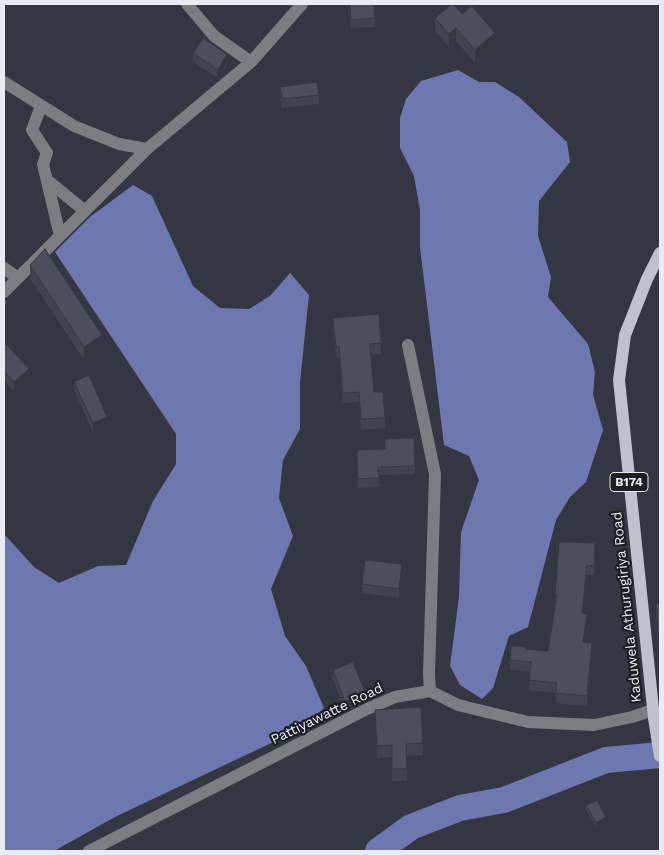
<!DOCTYPE html>
<style>
body{margin:0}
#map{position:relative;width:664px;height:855px;overflow:hidden;background:#343742;font-family:"Work Sans",sans-serif}
canvas{display:block}
.frame{position:absolute;inset:0;border:5px solid #e9ebf2;pointer-events:none}
</style>
<div id="map">
<canvas width="664" height="855"></canvas>
<div class="frame"></div>
</div>
<script>
const ctx = document.querySelector('canvas').getContext('2d');
ctx.lineJoin = 'round';
function fillPath(path, color) { ctx.fillStyle = color; ctx.fill(path, 'evenodd'); }
const poly = rows => new Path2D(rows.map(r => 'M' + r).join(''));
function stroke(path, color, width, dash) { ctx.strokeStyle = color; ctx.lineWidth = width; ctx.lineCap = dash ? 'butt' : 'round'; ctx.setLineDash(dash || []); ctx.stroke(path); }
function drawText(font, color, halo, rows, align = 'center') {
  ctx.font = font + ' "Work Sans",sans-serif'; ctx.lineWidth = 4.5; ctx.setLineDash([]); ctx.textBaseline = 'middle'; ctx.strokeStyle = halo; ctx.fillStyle = color; for (const [text, x, y, turn = 0] of rows) {
    ctx.save(); ctx.translate(x, y); ctx.rotate((+turn || 0) * Math.PI / 180); ctx.textAlign = isNaN(turn) ? turn : align; if (halo) ctx.strokeText(text, 0, 0); ctx.fillText(text, 0, 0); ctx.restore();
  }
}
const water = poly([
 [458,70,479,82,495,82,519,97,567,142,570,162,539,201,538,236,551,277,548,297,588,344,595,372,593,395,603,430,586,482,570,497,556,520,528,627,509,636,493,688,482,699,460,685,450,666,459,597,461,532,479,480,469,456,444,445,420,247,420,210,414,176,400,148,400,118,406,99,421,81],
 [133,185,152,196,193,286,220,308,249,309,270,296,290,273,309,295,300,382,300,429,283,460,279,498,293,536,271,589,285,636,306,666,324,708,307,726,115,817,54,851,4,851,4,534,34,567,59,583,98,566,126,565,153,501,176,464,176,434,55,252,90,217]
]);
const river = poly([
 [378,851,411,827,460,808,504,800,606,760,660,755]
]);
const minor = poly([
 [187,4,214,36,251,62],
 [4,82,74,126,119,144,147,149],
 [41,106,32,130,47,153,43,164,60,236],
 [47,180,85,211],
 [4,268,18,278],
 [4,292,147,149,251,62,302,4],
 [408,345,435,474,429,674,430,691],
 [89,851,367,709,395,697,430,691,458,705,528,722,594,725,632,717,653,710]
]);
const major = poly([
 [660,253,647,279,625,335,619,380,654,718,660,756]
]);
const wall = poly([
 [349,4,374,4,375,27,351,28],
 [462,14,495,46,475,63,456,41,449,47,435,31,435,18],
 [193,53,227,63,218,78,193,62],
 [280,87,319,95,319,104,282,108,280,95],
 [30,265,102,348,84,360,30,278],
 [333,318,381,343,381,354,371,354,374,392,385,418,385,428,361,430,359,402,343,403,339,357,336,357,333,329],
 [4,346,29,377,14,391,4,380],
 [74,382,107,425,93,432,74,390],
 [414,438,415,474,378,475,379,487,358,488,357,450,385,449],
 [595,543,594,575,587,575,583,613,587,624,584,642,592,652,587,706,556,703,556,693,529,690,530,672,510,670,510,660,526,649,548,651,556,603,555,594],
 [402,573,399,598,362,593,362,584],
 [656,604,660,604,660,667,656,616],
 [333,670,365,701,345,710,333,679],
 [375,710,423,743,423,755,407,756,407,781,392,781,392,757,377,758],
 [586,805,606,822,596,827,586,810]
]);
const shadedWall = poly([
 [456,28,456,41,449,47,449,34],
 [495,33,495,46,475,63,475,50],
 [227,54,227,63,218,78,218,70],
 [8,302,8,311,4,315,4,306],
 [102,335,102,348,84,360,84,347],
 [29,369,29,377,14,391,14,382],
 [107,417,107,425,93,432,93,423],
 [402,564,402,573,399,598,399,589],
 [587,565,587,575,582,623,582,613],
 [587,614,587,624,583,651,583,642],
 [592,643,592,652,587,706,587,696],
 [365,692,365,701,345,710,345,702],
 [606,817,606,822,596,827,596,823]
]);
const building = poly([
 [350,4,374,4,375,18,351,20,350,4],
 [452,4,453,4,462,14,472,6,495,33,475,50,456,28,449,34,435,18,452,4],
 [203,38,227,54,218,70,193,53,203,38],
 [317,82,319,95,282,99,280,87,317,82],
 [45,249,102,335,84,347,30,265,45,249],
 [4,298,8,302,4,306,4,298],
 [379,314,381,343,370,344,374,392,383,392,385,418,361,419,359,392,343,393,339,346,336,347,333,318,379,314],
 [6,344,29,369,14,382,4,371,4,346,6,344],
 [89,375,107,417,93,423,74,382,89,375],
 [414,438,415,466,378,467,379,478,358,479,357,450,385,449,385,439,414,438],
 [559,542,595,543,594,566,587,565,582,613,587,614,583,642,592,643,587,696,556,693,557,683,529,680,531,662,510,660,511,646,526,647,526,649,548,651,557,594,555,594,559,542],
 [365,560,402,564,399,589,362,584,365,560],
 [656,604,660,604,660,656,656,604],
 [353,662,365,692,345,702,333,670,353,662],
 [421,707,423,743,406,744,407,769,392,769,392,745,377,746,375,710,421,707],
 [597,800,606,817,596,823,586,805,597,800]
]);
const shields = [
 [629,482,38]
];
const shieldNames = [
 ["B174",629,482]
];
const streetNames = [
 ["Kaduwela Athurugiriya Road",627,607,-96],
 ["Pattiyawatte Road",327,714,-26]
];
fillPath(water, '#6d78b0');
stroke(river, '#6d78b0', 26);
stroke(minor, '#7b7d83', 12);
stroke(major, '#bfc2cd', 12);
fillPath(wall, '#41444e');
fillPath(shadedWall, '#353740');
fillPath(building, '#4c4f5b');
stroke(building, '#353740', 1);
for (const [x, y, w] of shields) { const box = new Path2D(); box.roundRect(x - w / 2, y - 9.5, w, 19, 4); ctx.fillStyle = '#1d1e23'; ctx.fill(box); stroke(box, '#e9ebf2', 1); }
drawText('bold 12px', '#e9ebf2', null, shieldNames);
drawText('14px', '#e9ebf2', '#1d1e23', streetNames);
</script>
